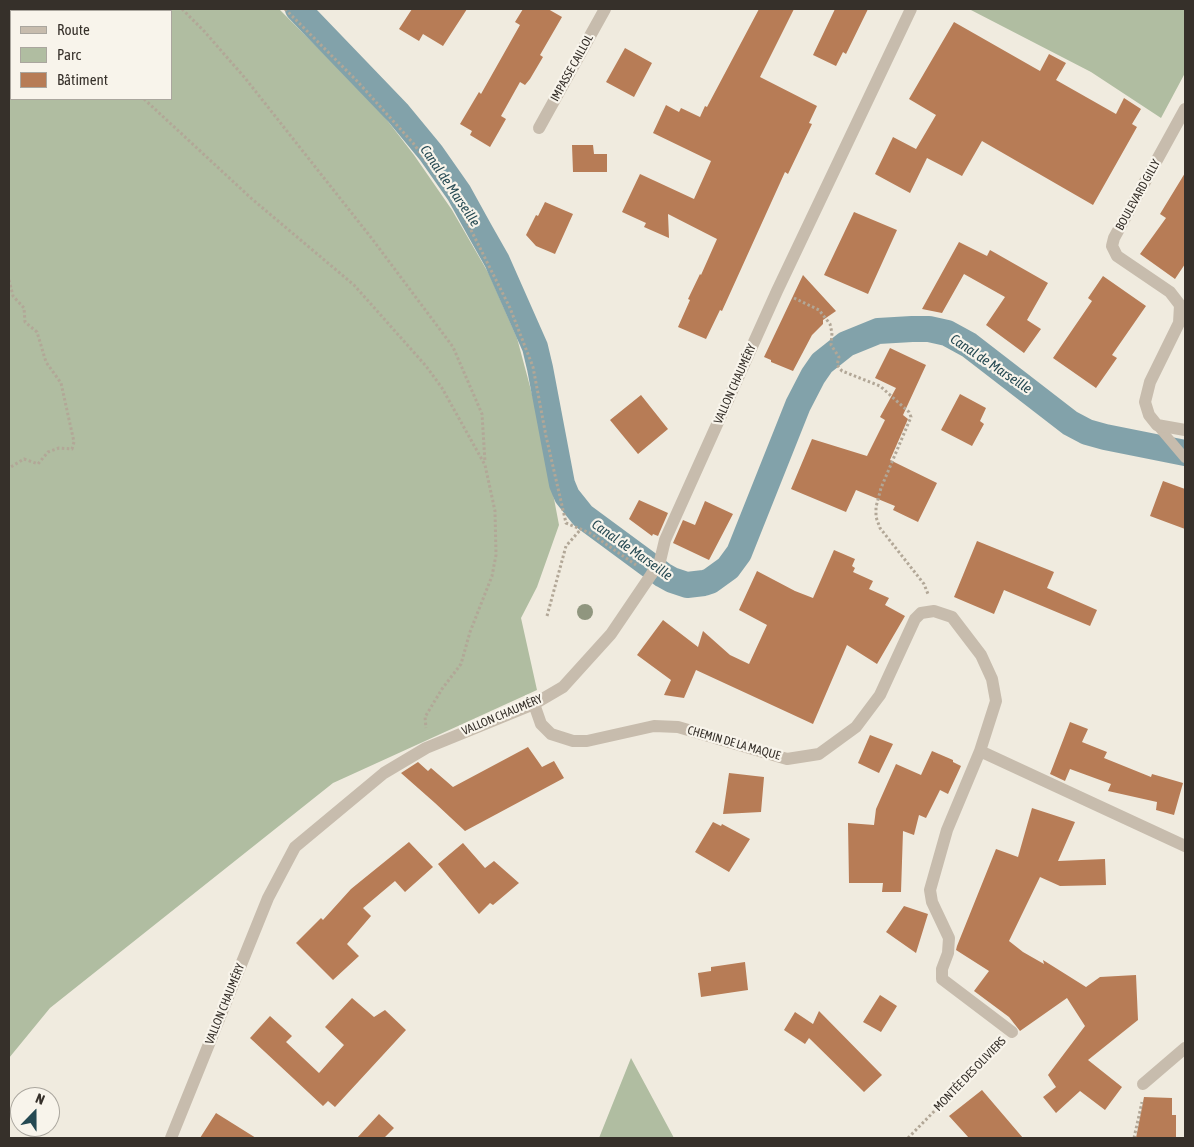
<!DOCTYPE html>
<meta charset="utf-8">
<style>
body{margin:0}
#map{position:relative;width:1194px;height:1147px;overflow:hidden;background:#f0ebdf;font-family:"Asap Condensed",sans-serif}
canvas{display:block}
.frame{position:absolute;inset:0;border:10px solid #36302a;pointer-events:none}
.legend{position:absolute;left:10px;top:10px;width:162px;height:90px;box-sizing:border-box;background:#f8f4eb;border:1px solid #aaa69e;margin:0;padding:6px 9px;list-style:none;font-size:15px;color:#36302a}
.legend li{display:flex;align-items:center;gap:10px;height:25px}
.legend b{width:25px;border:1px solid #aaa69e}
.north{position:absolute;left:10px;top:1087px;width:50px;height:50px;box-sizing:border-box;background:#f8f4eb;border:1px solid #aaa69e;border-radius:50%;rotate:22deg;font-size:14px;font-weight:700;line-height:20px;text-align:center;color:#36302a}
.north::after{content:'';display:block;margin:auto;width:18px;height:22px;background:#254952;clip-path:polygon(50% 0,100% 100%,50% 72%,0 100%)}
</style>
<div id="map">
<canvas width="1194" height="1147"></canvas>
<div class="frame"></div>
<ul class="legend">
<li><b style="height:6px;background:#c7bcad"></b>Route</li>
<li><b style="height:14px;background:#b0bda1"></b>Parc</li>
<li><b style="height:14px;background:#b77c56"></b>Bâtiment</li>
</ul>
<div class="north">N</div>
</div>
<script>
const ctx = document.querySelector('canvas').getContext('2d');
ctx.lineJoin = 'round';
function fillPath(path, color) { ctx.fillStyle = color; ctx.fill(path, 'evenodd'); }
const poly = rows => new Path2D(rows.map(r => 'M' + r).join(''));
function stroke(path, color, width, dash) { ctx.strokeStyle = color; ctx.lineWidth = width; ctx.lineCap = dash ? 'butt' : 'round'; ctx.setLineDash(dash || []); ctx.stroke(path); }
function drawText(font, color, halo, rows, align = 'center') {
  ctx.font = font + ' "Asap Condensed",sans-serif'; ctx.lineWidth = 4.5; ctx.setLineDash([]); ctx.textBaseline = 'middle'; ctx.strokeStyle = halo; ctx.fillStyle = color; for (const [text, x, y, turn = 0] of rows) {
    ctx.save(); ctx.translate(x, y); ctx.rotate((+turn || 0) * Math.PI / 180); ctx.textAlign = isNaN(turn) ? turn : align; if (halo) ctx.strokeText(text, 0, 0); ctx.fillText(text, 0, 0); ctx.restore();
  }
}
const green = poly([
 [9,9,279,9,377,107,414,155,452,210,489,274,517,338,539,420,559,525,537,587,521,618,537,690,333,783,50,1008,9,1058],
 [11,11,171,11,171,99,11,99],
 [969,9,1185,9,1185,73,1161,118,1091,72],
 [631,1058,674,1138,599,1138]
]);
const canal = poly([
 [298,9,398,113,431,153,459,193,480,231,497,261,535,347,540,368,562,484,567,496,583,516,663,575,672,580,687,585,704,583,710,581,728,568,739,553,798,405,813,376,822,363,846,344,878,331,912,329,929,329,947,333,969,345,1070,423,1087,432,1105,437,1185,453]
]);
const building = poly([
 [412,9,467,9,443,46,423,34,419,41,399,29],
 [523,9,548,9,562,17,540,55,543,57,530,79,525,85,520,82,501,116,506,119,490,147,470,135,472,131,460,124,479,92,481,94,520,25,515,22],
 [759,9,794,9,760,77,817,106,809,123,812,124,788,174,785,172,722,311,720,310,706,339,678,327,690,300,688,299,700,274,701,275,717,239,668,214,669,238,644,227,646,223,622,212,640,174,694,199,711,161,653,133,666,105,679,112,681,108,700,117,705,106,707,107],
 [835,9,868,9,846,54,843,52,836,66,813,55],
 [954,22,1040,71,1049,54,1066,63,1056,80,1116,114,1124,98,1141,109,1132,124,1137,127,1093,205,982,141,962,176,927,158,910,193,875,174,893,137,916,149,936,115,909,99],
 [625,48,652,63,634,97,606,82],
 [572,145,593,145,594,154,607,154,607,172,573,172],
 [1185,173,1185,264,1175,279,1140,254,1166,218,1160,214],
 [545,202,573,214,555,254,536,246,526,235,536,215,538,216],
 [854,212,897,230,868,294,824,275],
 [959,242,987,256,990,250,1048,283,1027,320,1041,329,1024,353,986,325,1005,297,964,274,942,313,922,309],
 [803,275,836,311,823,320,823,324,812,335,793,371,771,362,771,360,764,357],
 [1103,276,1146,306,1112,355,1117,358,1096,388,1053,358,1092,301,1088,298],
 [890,348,926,365,903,415,908,419,890,460,937,483,918,522,893,510,895,506,856,490,846,512,791,489,812,439,867,456,885,420,880,417,896,388,875,378],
 [960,394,986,408,980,421,984,424,972,446,941,430],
 [641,395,668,429,638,454,610,420],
 [1163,481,1185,489,1185,529,1150,516],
 [639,500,668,513,658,536,653,534,652,536,629,519],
 [705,501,733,514,709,560,673,543,683,520,695,525],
 [977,541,1054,572,1047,588,1097,610,1090,626,1004,590,994,614,954,597],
 [834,550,855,559,852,566,855,568,853,572,873,581,869,589,889,598,885,605,905,616,877,664,847,645,813,724,696,670,684,698,664,695,671,680,637,655,663,620,698,647,703,631,730,655,749,664,767,625,739,610,757,571,795,591,813,598],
 [1070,722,1088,729,1082,742,1107,752,1104,758,1151,777,1152,774,1183,783,1174,815,1156,810,1157,802,1108,791,1111,784,1070,769,1065,781,1050,774],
 [870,735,893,744,879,773,858,763],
 [528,747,542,767,554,761,564,778,465,831,435,803,401,773,418,762,428,771,431,768,453,787],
 [932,751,953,760,953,762,961,766,948,794,940,790,926,818,919,815,914,835,903,831,901,892,882,892,883,883,849,883,848,823,874,825,876,809,896,764,921,775],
 [729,773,764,777,761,812,723,814],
 [1032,808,1075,822,1058,861,1105,859,1106,885,1060,886,1040,877,1009,941,1023,952,1044,964,1043,960,1086,987,1100,977,1136,975,1138,1020,1088,1060,1122,1087,1105,1110,1080,1091,1056,1113,1043,1097,1056,1087,1048,1075,1085,1026,1067,998,1020,1031,1009,1017,974,991,989,971,956,950,957,946,996,849,1018,857],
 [713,822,721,826,722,824,750,839,729,872,695,852],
 [409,842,433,867,405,892,395,881,363,908,371,916,347,944,359,956,333,980,296,943,321,918,323,920,351,889],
 [463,843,485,868,494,861,519,883,493,905,490,903,479,914,438,864],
 [904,906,928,914,916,953,886,932],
 [745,962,748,990,701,997,698,973,711,971,711,967],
 [880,995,897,1006,881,1032,863,1022],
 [352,998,374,1017,385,1010,406,1030,335,1107,328,1101,323,1106,250,1038,270,1016,292,1036,286,1042,319,1073,344,1045,325,1027],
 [819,1011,882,1075,864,1092,809,1038,805,1044,784,1030,795,1012,813,1024],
 [982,1090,1023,1138,969,1138,949,1116],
 [1144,1097,1172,1098,1172,1115,1176,1115,1176,1138,1136,1138],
 [216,1113,256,1138,200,1138],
 [379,1114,394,1128,384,1138,357,1138]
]);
const path = poly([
 [36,9,40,11],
 [182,9,204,31,245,78,373,240,453,347,482,414,485,462],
 [285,9,357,81,413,143,459,206,510,308,533,367,546,436,566,523,590,533,636,565],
 [144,99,252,199,354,285,426,366,442,388,485,465,495,511,496,555,492,576,470,632,461,664,442,689,425,717,426,728],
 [9,280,13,296,24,308,25,322,37,332,46,362,61,383,74,442,72,449,59,448,48,452,38,464,24,459,9,468],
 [794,298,819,310,830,324,832,333,831,345,839,357,837,365,842,371,880,386,909,412,911,417,881,488,876,507,876,517,880,528,924,584,928,594],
 [547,616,566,546,581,529],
 [908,1138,1000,1044],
 [1134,1138,1142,1102]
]);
const lane = poly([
 [1157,425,1185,458]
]);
const street = poly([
 [1185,109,1114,238,1112,246,1117,256,1170,292,1180,305,1179,323,1150,382,1145,402,1149,415,1157,425,1185,430],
 [539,128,605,9],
 [534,704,541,724,551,734,573,741,587,741,654,726,678,727,787,759,819,754,856,727,880,695,915,619,921,613,934,611,952,617,981,655,992,679,996,701,980,751,1185,846],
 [980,751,947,830,930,890,932,902,949,938,948,953,942,969,942,979,1012,1032],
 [1143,1084,1185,1048],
 [171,1138,268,898,295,847,384,773,426,748,534,704,563,687,611,634,651,575,660,561,665,540,777,291,911,9]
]);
const trees = [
 [585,612]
];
const streetNames = [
 ["IMPASSE CAILLOL",572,68,-61],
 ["BOULEVARD GILLY",1138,195,-61],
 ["VALLON CHAUMÉRY",735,384,-66],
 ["VALLON CHAUMÉRY",502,715,-23],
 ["CHEMIN DE LA MAQUE",734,743,16],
 ["VALLON CHAUMÉRY",225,1004,-68],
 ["MONTÉE DES OLIVIERS",970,1074,-46]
];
const waterNames = [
 ["Canal de Marseille",450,186,56],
 ["Canal de Marseille",991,364,34],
 ["Canal de Marseille",632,550,35]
];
fillPath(green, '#b0bda1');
stroke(canal, '#82a2aa', 26);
fillPath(building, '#b77c56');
stroke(path, '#b2a797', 3, [2.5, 2.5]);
stroke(lane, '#c7bcad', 10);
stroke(street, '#c7bcad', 12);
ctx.fillStyle = '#90967f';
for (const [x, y] of trees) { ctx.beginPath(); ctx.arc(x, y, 8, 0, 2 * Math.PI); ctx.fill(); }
drawText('12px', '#36302a', '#f8f4eb', streetNames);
drawText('italic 14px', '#254952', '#f8f4eb', waterNames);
</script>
